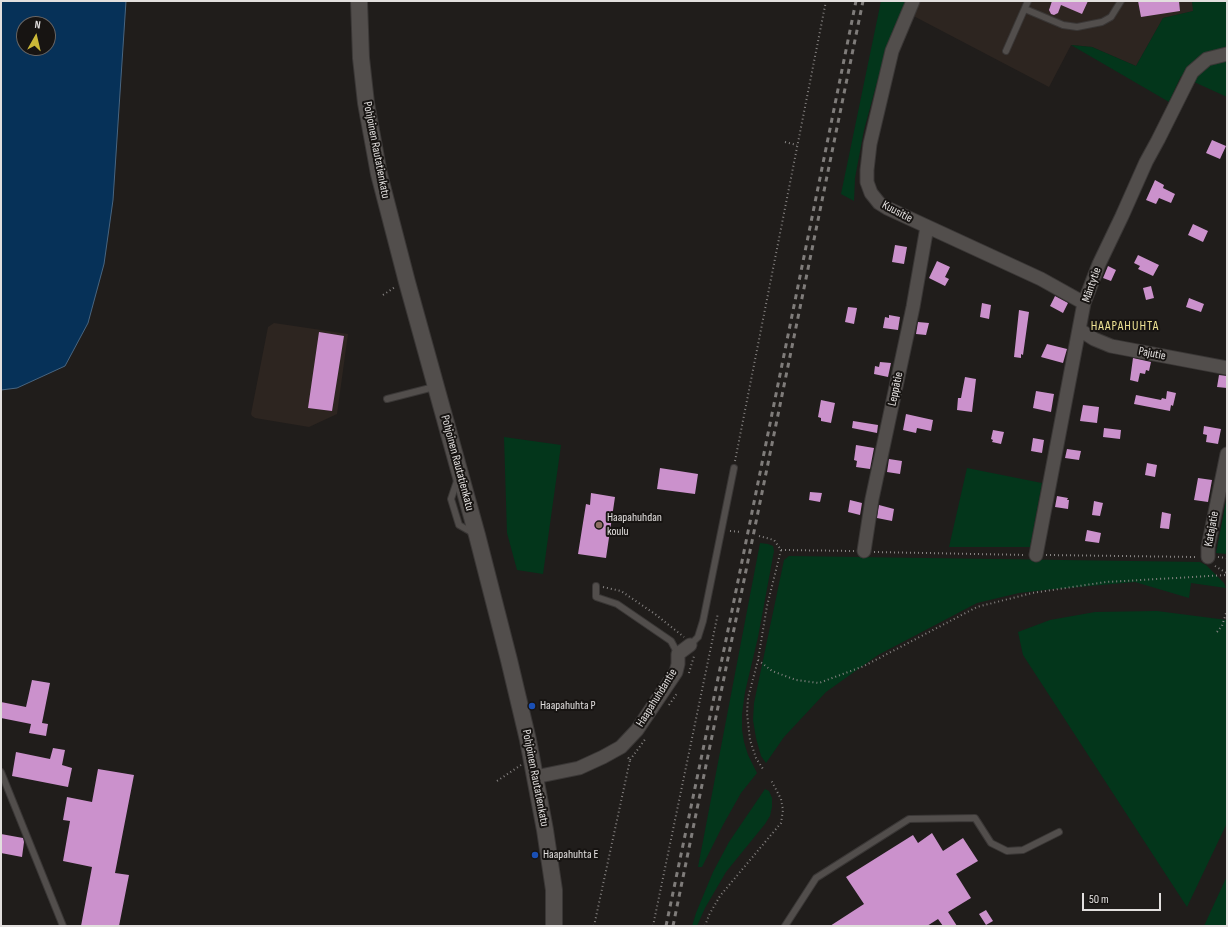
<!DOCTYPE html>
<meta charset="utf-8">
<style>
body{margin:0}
#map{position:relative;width:1228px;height:927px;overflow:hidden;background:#201d1b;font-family:"Sofia Sans Condensed",sans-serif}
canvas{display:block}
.frame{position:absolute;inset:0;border:2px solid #e2dfde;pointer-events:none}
.north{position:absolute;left:16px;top:16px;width:40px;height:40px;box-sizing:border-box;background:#171412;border:1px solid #686564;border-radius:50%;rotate:8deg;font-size:11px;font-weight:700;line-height:16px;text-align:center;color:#e2dfde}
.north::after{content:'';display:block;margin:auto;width:14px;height:18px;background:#ccb938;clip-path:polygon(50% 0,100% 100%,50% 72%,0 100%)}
.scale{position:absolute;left:1082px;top:893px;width:79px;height:18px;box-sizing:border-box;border:2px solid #e2dfde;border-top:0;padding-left:5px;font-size:12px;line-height:14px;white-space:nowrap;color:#e2dfde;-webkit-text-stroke:3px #171412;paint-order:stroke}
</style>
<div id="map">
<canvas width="1228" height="927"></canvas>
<div class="frame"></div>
<div class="north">N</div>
<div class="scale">50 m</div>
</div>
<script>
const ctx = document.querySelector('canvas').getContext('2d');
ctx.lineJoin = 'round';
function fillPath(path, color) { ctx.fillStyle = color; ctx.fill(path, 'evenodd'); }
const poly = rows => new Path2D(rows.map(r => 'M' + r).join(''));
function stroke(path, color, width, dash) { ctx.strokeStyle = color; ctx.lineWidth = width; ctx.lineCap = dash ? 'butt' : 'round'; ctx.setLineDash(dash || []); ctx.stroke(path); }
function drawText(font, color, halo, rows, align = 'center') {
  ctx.font = font + ' "Sofia Sans Condensed",sans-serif'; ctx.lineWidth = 4; ctx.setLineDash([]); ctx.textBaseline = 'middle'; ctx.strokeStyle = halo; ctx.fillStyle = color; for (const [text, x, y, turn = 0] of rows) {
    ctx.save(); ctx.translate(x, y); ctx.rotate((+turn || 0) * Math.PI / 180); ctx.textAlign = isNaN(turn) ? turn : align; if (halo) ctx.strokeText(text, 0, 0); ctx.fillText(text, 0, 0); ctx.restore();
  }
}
const built = poly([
 [909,1,1192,1,1194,11,1163,18,1136,66,1092,47,1071,45,1049,87,904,11],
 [274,323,348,334,337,414,309,427,255,418,252,416,251,414,268,327]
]);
const green = poly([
 [881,1,909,1,904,11,894,27,879,75,864,130,855,178,854,201,841,194],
 [1192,1,1227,1,1227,97,1181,76,1169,102,1071,45,1092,47,1136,66,1163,18,1193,11],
 [504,437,561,445,543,574,517,570,507,533],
 [967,468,1042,483,1030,547,949,547],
 [1227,496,1227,554,1216,553],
 [760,543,768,544,773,546,774,551,758,637,745,692,742,714,742,730,744,742,748,755,757,773,741,793,723,825,702,867,698,867],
 [789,556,1200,562,1206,565,1224,583,1226,588,1191,583,1189,598,1135,582,1044,590,1019,593,977,603,878,655,826,692,784,737,766,763,761,756,756,738,753,720,754,703,784,560],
 [1157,611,1227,620,1227,823,1187,907,1023,655,1018,632,1050,620,1095,612],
 [765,789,769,791,772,798,772,807,770,816,765,824,726,872,705,908,697,926,692,926,696,913,713,872,729,842],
 [1227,876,1227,926,1204,926]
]);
const water = poly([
 [1,1,126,1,113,200,104,264,88,323,65,366,17,388,1,390,1,1],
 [24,24,48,24,48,48,24,48,24,24]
]);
const building = poly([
 [1052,1,1088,1,1082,14,1061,5,1058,13,1054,15,1051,14,1049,10],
 [1138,1,1179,1,1180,11,1141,17],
 [1212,140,1226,146,1220,159,1206,153],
 [1155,180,1164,185,1163,188,1175,194,1171,203,1159,198,1156,204,1146,200],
 [1193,224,1208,231,1203,242,1188,235],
 [895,245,907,247,904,264,892,262],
 [1138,255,1159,265,1153,276,1138,269,1140,266,1134,263],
 [937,261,950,267,945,277,949,279,945,286,929,278],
 [1108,266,1116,270,1111,281,1103,278],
 [1151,286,1154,298,1146,300,1143,288],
 [1055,296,1068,303,1063,313,1050,306],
 [1189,298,1204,304,1201,312,1186,307],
 [982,303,991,305,989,319,980,317],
 [848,307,857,308,854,324,845,322],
 [1019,310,1029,312,1023,355,1021,354,1021,358,1014,357],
 [889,315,900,317,898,330,883,328,885,317,889,318],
 [918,322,929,323,926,335,916,334],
 [319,332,344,336,332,411,308,408],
 [1047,344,1067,349,1063,363,1041,357],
 [1133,358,1151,362,1149,371,1146,370,1145,374,1140,373,1138,382,1130,380],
 [880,362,891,363,888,377,874,374,875,366,879,367],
 [1219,375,1227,376,1227,388,1217,387],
 [965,377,976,379,972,412,957,410,958,398,961,398],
 [1036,391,1054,394,1051,412,1033,408],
 [1167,391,1176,393,1173,406,1171,405,1170,411,1134,404,1136,395,1161,400,1162,398,1166,399],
 [821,400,835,403,831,423,821,421,821,418,818,417],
 [1083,405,1099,407,1097,423,1080,421],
 [906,414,933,420,931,431,917,428,916,433,903,430],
 [853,421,878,425,877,433,852,428],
 [1204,426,1221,429,1218,444,1206,442,1207,435,1203,434],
 [1104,428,1121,430,1120,439,1103,437],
 [993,430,1004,432,1001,444,992,442,993,440,991,439],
 [1033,438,1044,440,1042,453,1031,451],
 [856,445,874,448,870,469,856,467,857,461,854,460],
 [1067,449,1081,451,1079,460,1065,458],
 [889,459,902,461,900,474,887,472],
 [1147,463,1157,465,1155,477,1145,475],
 [660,468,698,474,695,494,657,489],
 [1198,478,1212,480,1208,502,1194,500],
 [810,492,822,493,820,502,809,500],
 [591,493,615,497,606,558,578,554,586,504,590,505],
 [1057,496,1068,498,1067,500,1069,500,1068,509,1055,507],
 [850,500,862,503,860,515,848,512],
 [1094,501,1103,503,1100,516,1092,515],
 [879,505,894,509,892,521,877,518],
 [1162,512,1171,514,1169,529,1160,528],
 [1087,530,1101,533,1099,543,1085,541],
 [32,680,50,683,42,723,48,724,46,736,29,733,31,724,1,718,1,702,26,707],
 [53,748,65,750,62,765,72,768,68,787,12,776,16,752,50,759],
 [98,769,134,775,115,873,129,875,119,926,81,926,92,867,63,861,70,821,63,820,67,797,92,802],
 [932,833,943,851,963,838,978,861,956,874,971,898,948,912,957,926,943,926,938,919,927,926,830,926,864,904,846,877,913,835,918,843],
 [1,834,23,838,24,842,22,857,1,853],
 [986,910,993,921,986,925,979,914]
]);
const path = poly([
 [785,142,797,145],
 [383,295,395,287],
 [735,461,826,1],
 [730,531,741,532],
 [759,536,774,540,781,550,767,606,758,660,748,698,747,713,750,740,756,758,763,769],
 [781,550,854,551],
 [874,552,1026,555],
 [1046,555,1196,557],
 [1218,557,1227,558],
 [1215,566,1227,573],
 [603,587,621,591,655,614,684,637],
 [1217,632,1222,626,1227,610],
 [758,660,772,671,796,680,819,683,864,666,977,607,1032,593,1106,582,1227,575],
 [689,673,694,656],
 [669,705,678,692],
 [630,760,646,738],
 [497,781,521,765],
 [594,926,630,760,627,756],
 [653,926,718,613],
 [705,926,709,915,720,896,781,823,783,810,781,799,771,780]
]);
const service = poly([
 [1025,9,1063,25,1077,27,1102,22,1111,17,1121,1],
 [1006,51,1028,1],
 [387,399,434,387],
 [458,478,451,499,459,525,473,533],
 [596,586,596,597,617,604,671,641,678,654],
 [690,645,698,637,703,621,734,468],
 [1,772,63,926],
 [785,926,816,878,909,819,975,818,991,843,1007,851,1023,850,1059,832]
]);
const minor = poly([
 [913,1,892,51,870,144,867,170,867,182,871,193,879,203,887,208,1041,279,1084,303],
 [1080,330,1094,339,1111,346,1227,368],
 [864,551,872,499,913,307,927,227],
 [1036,555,1084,303,1099,264,1122,216,1146,162,1158,140,1192,72,1207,59,1227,54],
 [1208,557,1208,547,1227,454],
 [535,777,579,768,603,757,621,747,637,730,676,672,678,664,678,654,690,645]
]);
const tertiary = poly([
 [359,1,361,58,366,103,379,174,407,282,477,535,509,660,528,740,545,830,554,890,554,926]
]);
const rail = poly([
 [666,926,726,640,856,1],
 [673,926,863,1]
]);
const markers = [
 [599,525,4,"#8d6e63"],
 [532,706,4,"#1a4fb4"],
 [535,855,4,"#1a4fb4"]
];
const streetNames = [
 ["Pohjoinen Rautatienkatu",376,150,79],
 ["Kuusitie",897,212,28],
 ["Mäntytie",1092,285,-71],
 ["Pajutie",1152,354,11],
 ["Leppätie",896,389,-78],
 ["Pohjoinen Rautatienkatu",457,463,75],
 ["Katajatie",1212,529,-80],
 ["Haapahuhdantie",657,698,-58],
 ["Pohjoinen Rautatienkatu",535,778,79]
];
const poiNames = [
 ["Haapahuhdan",607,518],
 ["koulu",607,532],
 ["Haapahuhta P",540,706],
 ["Haapahuhta E",543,855]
];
const neighbourhoodNames = [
 ["HAAPAHUHTA",1125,327]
];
fillPath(built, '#2d2520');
fillPath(green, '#03361b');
fillPath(water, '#063158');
stroke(water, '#486580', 1);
fillPath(building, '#cb91cc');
stroke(service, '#3a3736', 8);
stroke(minor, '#3a3736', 15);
stroke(tertiary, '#3a3736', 18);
stroke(path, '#868382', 2, [1, 3]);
stroke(service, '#524e4c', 6);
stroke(minor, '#524e4c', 13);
stroke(tertiary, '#524e4c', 16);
stroke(rail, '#7f7c7a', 3, [5, 5]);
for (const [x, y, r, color] of markers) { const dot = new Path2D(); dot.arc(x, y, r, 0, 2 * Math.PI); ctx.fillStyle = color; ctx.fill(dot); stroke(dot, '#171412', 1.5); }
drawText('12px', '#e2dfde', '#171412', streetNames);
drawText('12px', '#e2dfde', '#171412', poiNames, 'left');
ctx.letterSpacing = '1px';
drawText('13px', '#eee293', '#171412', neighbourhoodNames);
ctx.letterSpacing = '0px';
</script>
